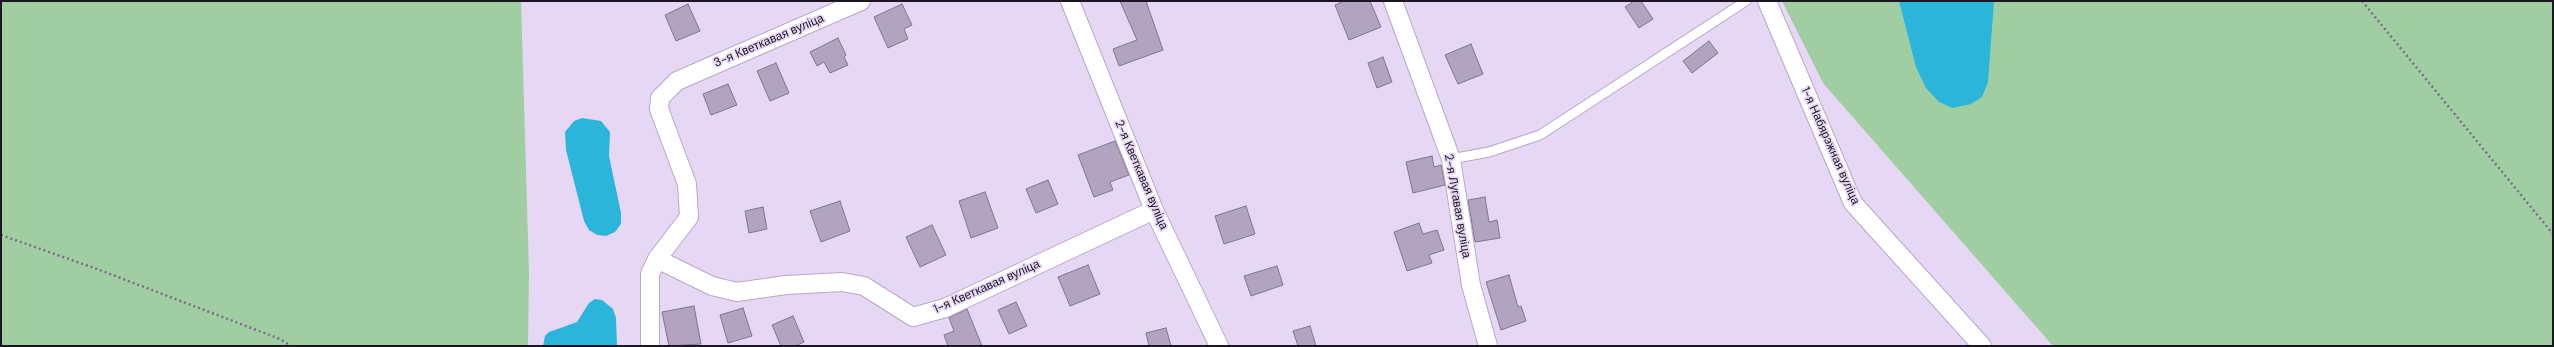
<!DOCTYPE html>
<meta charset="utf-8">
<style>
body{margin:0}
#map{position:relative;width:2554px;height:347px;overflow:hidden;background:#e6d7f5;font-family:"DM Sans",sans-serif}
canvas{display:block}
.frame{position:absolute;inset:0;border:2px solid #1b1621;pointer-events:none}
</style>
<div id="map">
<canvas width="2554" height="347"></canvas>
<div class="frame"></div>
</div>
<script>
const ctx = document.querySelector('canvas').getContext('2d');
ctx.lineJoin = 'round';
function fillPath(path, color) { ctx.fillStyle = color; ctx.fill(path, 'evenodd'); }
const poly = rows => new Path2D(rows.map(r => 'M' + r).join(''));
function stroke(path, color, width, dash) { ctx.strokeStyle = color; ctx.lineWidth = width; ctx.lineCap = dash ? 'butt' : 'round'; ctx.setLineDash(dash || []); ctx.stroke(path); }
function drawText(font, color, halo, rows, align = 'center') {
  ctx.font = font + ' "DM Sans",sans-serif'; ctx.lineWidth = 3.5; ctx.setLineDash([]); ctx.textBaseline = 'middle'; ctx.strokeStyle = halo; ctx.fillStyle = color; for (const [text, x, y, turn = 0] of rows) {
    ctx.save(); ctx.translate(x, y); ctx.rotate((+turn || 0) * Math.PI / 180); ctx.textAlign = isNaN(turn) ? turn : align; if (halo) ctx.strokeText(text, 0, 0); ctx.fillText(text, 0, 0); ctx.restore();
  }
}
const green = poly([
 [1,1,521,1,529,272,528,346,1,346],
 [1782,1,2553,1,2553,346,2053,346,1823,83]
]);
const water = poly([
 [1899,1,1994,1,1988,82,1982,97,1971,104,1953,108,1939,102,1926,88,1916,67],
 [582,118,601,121,610,132,609,156,621,213,621,224,615,232,606,236,597,235,589,230,584,221,566,150,565,132,574,121],
 [595,299,602,300,613,309,616,318,617,346,543,346,545,336,549,332,577,322,589,303]
]);
const building = poly([
 [1120,1,1146,1,1163,50,1119,66,1113,49,1137,40,1120,1],
 [1344,1,1370,1,1381,27,1349,40,1335,5,1344,1],
 [1634,1,1641,1,1653,19,1639,28,1625,7,1634,1],
 [688,4,700,31,676,41,665,15,688,4],
 [902,4,912,25,904,29,908,39,888,48,874,17,902,4],
 [838,38,846,55,844,57,848,65,830,73,824,62,817,66,810,52,838,38],
 [1709,41,1718,53,1692,73,1683,61,1709,41],
 [1471,44,1483,74,1458,84,1445,55,1471,44],
 [1383,57,1392,82,1377,88,1368,63,1383,57],
 [776,63,789,93,770,101,757,71,776,63],
 [728,84,737,105,711,115,703,94,728,84],
 [1115,141,1129,175,1110,182,1113,190,1094,197,1078,155,1115,141],
 [1432,156,1434,167,1441,165,1445,185,1413,193,1406,162,1432,156],
 [1048,180,1058,204,1036,213,1026,189,1048,180],
 [985,192,998,228,971,238,959,201,985,192],
 [1485,197,1489,222,1497,220,1500,238,1475,242,1468,200,1485,197],
 [840,201,850,231,821,242,810,211,840,201],
 [1246,206,1255,234,1224,244,1215,216,1246,206],
 [763,207,767,229,749,233,745,211,763,207],
 [1419,223,1423,234,1437,230,1444,250,1429,255,1432,263,1407,271,1394,232,1419,223],
 [932,225,946,255,920,267,906,237,932,225],
 [1088,265,1100,294,1070,306,1058,277,1088,265],
 [1277,266,1283,285,1251,296,1244,276,1277,266],
 [1509,275,1518,307,1521,306,1526,321,1501,330,1486,282,1509,275],
 [1016,302,1027,326,1009,334,998,310,1016,302],
 [694,306,701,344,669,346,662,312,694,306],
 [743,308,752,336,728,343,720,315,743,308],
 [967,309,982,346,948,346,944,335,954,331,949,318,967,309],
 [793,316,804,342,795,346,781,346,772,325,793,316],
 [1310,326,1316,346,1298,346,1293,331,1310,326],
 [1166,328,1171,346,1149,346,1146,333,1166,328]
]);
const path = poly([
 [2362,1,2553,234],
 [1,235,97,269,280,339,291,346]
]);
const service = poly([
 [1451,159,1489,152,1540,135,1746,1]
]);
const minor = poly([
 [1070,1,1154,210,1219,346],
 [1393,1,1451,159,1471,285,1488,346],
 [1767,1,1853,203,1982,346],
 [657,259,712,286,737,292,786,285,842,282,864,286,913,317,945,308,1154,210],
 [650,346,650,274,657,259,689,217,687,184,659,109,660,98,677,81,861,1]
]);
const streetNames = [
 ["3-я Кветкавая вуліца",769,41,-23],
 ["1-я Набярэжная вуліца",1830,146,66],
 ["2-я Кветкавая вуліца",1141,175,67],
 ["2-я Лугавая вуліца",1457,206,80],
 ["1-я Кветкавая вуліца",987,287,-24]
];
fillPath(green, '#a1cda3');
fillPath(water, '#2cb5da');
fillPath(building, '#b2a4c1');
stroke(building, '#81748f', 1);
stroke(service, '#b7a9c6', 11);
stroke(minor, '#b7a9c6', 20);
stroke(path, '#796f83', 2.5, [2, 3]);
stroke(service, '#fff', 9);
stroke(minor, '#fff', 18);
drawText('12px', '#1b1621', '#e6d7f5', streetNames);
</script>
